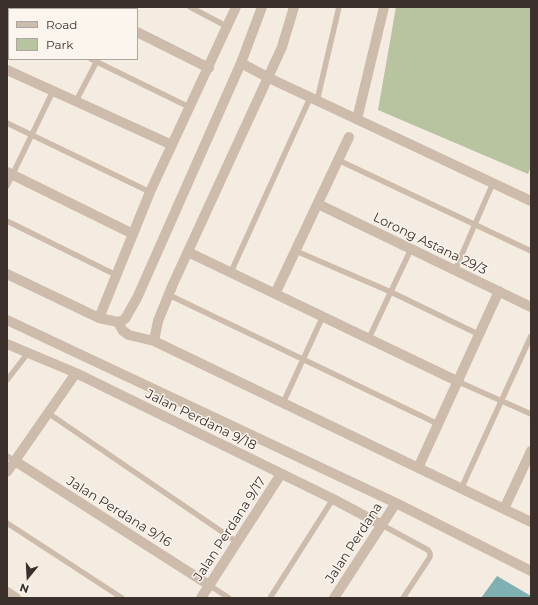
<!DOCTYPE html>
<style>
body{margin:0}
#map{position:relative;width:538px;height:605px;overflow:hidden;background:#f4ebe1;font-family:Montserrat,sans-serif}
canvas{display:block}
.frame{position:absolute;inset:0;border:8px solid #3b302b;pointer-events:none}
.legend{position:absolute;left:8px;top:8px;width:130px;height:52px;box-sizing:border-box;background:#fbf5ee;border:1px solid #aea6a0;margin:0;padding:5px 7px;list-style:none;font-size:12px;color:#3b302b}
.legend li{display:flex;align-items:center;gap:8px;height:20px}
.legend b{width:20px;border:1px solid #aea6a0}
.north{position:absolute;left:8px;top:557px;width:40px;height:40px;-webkit-text-stroke:3px #fbf5ee;paint-order:stroke;rotate:198deg;font-size:11px;font-weight:700;line-height:16px;text-align:center;color:#3b302b}
.north::after{content:'';display:block;margin:auto;width:14px;height:18px;background:#3b302b;clip-path:polygon(50% 0,100% 100%,50% 72%,0 100%)}
</style>
<div id="map">
<canvas width="538" height="605"></canvas>
<div class="frame"></div>
<ul class="legend">
<li><b style="height:5px;background:#cdbbac"></b>Road</li>
<li><b style="height:11px;background:#b8c4a0"></b>Park</li>
</ul>
<div class="north">N</div>
</div>
<script>
const ctx = document.querySelector('canvas').getContext('2d');
ctx.lineJoin = 'round';
function fillPath(path, color) { ctx.fillStyle = color; ctx.fill(path, 'evenodd'); }
const poly = rows => new Path2D(rows.map(r => 'M' + r).join(''));
function stroke(path, color, width, dash) { ctx.strokeStyle = color; ctx.lineWidth = width; ctx.lineCap = dash ? 'butt' : 'round'; ctx.setLineDash(dash || []); ctx.stroke(path); }
function drawText(font, color, halo, rows, align = 'center') {
  ctx.font = font + ' Montserrat,sans-serif'; ctx.lineWidth = 3; ctx.setLineDash([]); ctx.textBaseline = 'middle'; ctx.strokeStyle = halo; ctx.fillStyle = color; for (const [text, x, y, turn = 0] of rows) {
    ctx.save(); ctx.translate(x, y); ctx.rotate((+turn || 0) * Math.PI / 180); ctx.textAlign = isNaN(turn) ? turn : align; if (halo) ctx.strokeText(text, 0, 0); ctx.fillText(text, 0, 0); ctx.restore();
  }
}
const green = poly([
 [396,7,531,7,531,166,528,174,378,110]
]);
const water = poly([
 [497,576,531,596,531,598,481,598]
]);
const service = poly([
 [190,7,228,27],
 [125,9,126,7],
 [91,59,189,107],
 [76,101,98,59],
 [317,101,339,7],
 [7,123,150,192],
 [338,160,531,251],
 [7,186,53,91],
 [7,221,116,275],
 [296,251,391,292,480,335],
 [455,270,493,183],
 [231,272,310,98],
 [169,295,438,424],
 [369,338,411,249],
 [7,380,28,353],
 [459,382,531,414],
 [283,403,323,316],
 [48,413,237,542],
 [7,456,15,461],
 [461,489,531,336],
 [7,523,122,598],
 [382,525,428,550,430,553,430,557,403,598],
 [209,585,229,598],
 [270,598,333,499]
]);
const minor = poly([
 [86,7,90,9],
 [26,9,27,7],
 [137,32,209,68],
 [7,53,9,48],
 [241,63,269,78,531,201],
 [7,70,172,145],
 [357,119,384,7],
 [7,172,133,234],
 [318,204,531,307],
 [188,252,459,382],
 [7,274,99,318,118,322,125,319,137,298,241,63,262,7],
 [275,294,349,137],
 [99,318,150,192,236,7],
 [7,320,396,503,531,571],
 [118,322,123,331,129,335,154,341,531,522],
 [154,341,158,321,173,284,282,47,294,7],
 [7,344,76,373,333,499,382,525],
 [15,461,209,585],
 [418,468,499,291],
 [7,472,76,373],
 [504,509,531,451],
 [7,592,16,598],
 [201,598,281,474],
 [334,598,396,503]
]);
const streetNames = [
 ["Lorong Astana 29/3",430,244,26],
 ["Jalan Perdana 9/18",201,420,26],
 ["Jalan Perdana 9/16",119,512,32],
 ["Jalan Perdana 9/17",230,529,-57],
 ["Jalan Perdana",354,543,-57]
];
fillPath(green, '#b8c4a0');
fillPath(water, '#7fb0b2');
stroke(service, '#cdbbac', 5.5);
stroke(minor, '#cdbbac', 10);
drawText('13px', '#3b302b', '#fbf5ee', streetNames);
</script>
